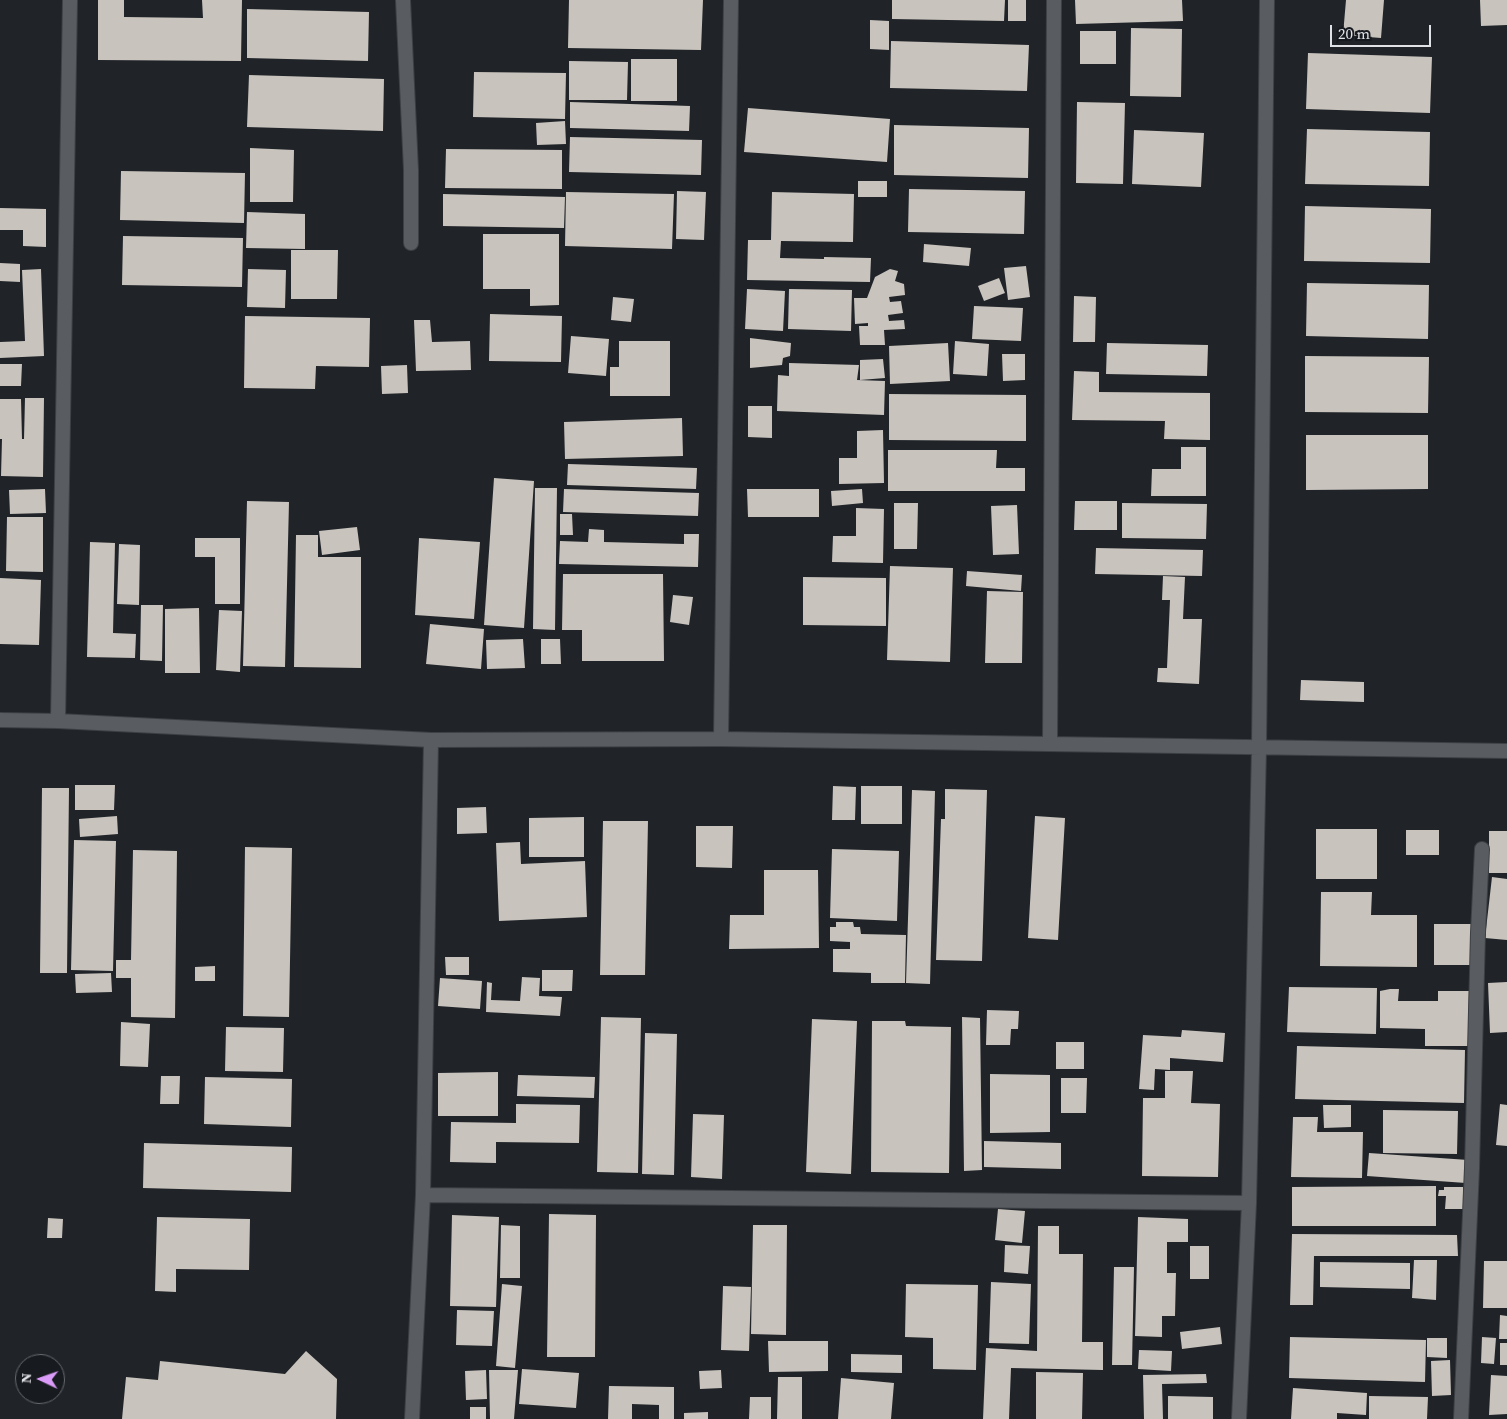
<!DOCTYPE html>
<style>
body{margin:0}
#map{position:relative;width:1507px;height:1419px;overflow:hidden;background:#202429;font-family:"Source Serif 4",serif}
canvas{display:block}
.north{position:absolute;left:15px;top:1354px;width:50px;height:50px;box-sizing:border-box;background:#171a1f;border:1px solid #676a6f;border-radius:50%;rotate:273deg;font-size:14px;font-weight:700;line-height:20px;text-align:center;color:#e0e2e6}
.north::after{content:'';display:block;margin:auto;width:18px;height:22px;background:#da9af7;clip-path:polygon(50% 0,100% 100%,50% 72%,0 100%)}
.scale{position:absolute;left:1330px;top:25px;width:101px;height:22px;box-sizing:border-box;border:2px solid #e0e2e6;border-top:0;padding-left:6px;font-size:15px;line-height:18px;white-space:nowrap;color:#e0e2e6;-webkit-text-stroke:4px #171a1f;paint-order:stroke}
</style>
<div id="map">
<canvas width="1507" height="1419"></canvas>
<div class="north">N</div>
<div class="scale">20 m</div>
</div>
<script>
const ctx = document.querySelector('canvas').getContext('2d');
ctx.lineJoin = 'round';
function fillPath(path, color) { ctx.fillStyle = color; ctx.fill(path, 'evenodd'); }
const poly = rows => new Path2D(rows.map(r => 'M' + r).join(''));
function stroke(path, color, width, dash) { ctx.strokeStyle = color; ctx.lineWidth = width; ctx.lineCap = dash ? 'butt' : 'round'; ctx.setLineDash(dash || []); ctx.stroke(path); }
const building = poly([
 [98,0,124,0,124,17,203,18,202,0,242,0,241,61,98,60],
 [569,0,703,0,701,50,568,48],
 [892,0,1005,0,1004,21,892,19],
 [1008,0,1026,0,1026,21,1008,21],
 [1075,0,1182,0,1183,21,1076,24],
 [1346,0,1384,0,1381,38,1343,35],
 [1480,0,1507,0,1507,25,1481,26],
 [247,9,369,12,368,61,247,58],
 [870,20,889,21,889,50,870,49],
 [1131,28,1182,29,1181,97,1130,96],
 [1080,31,1116,31,1116,64,1080,64],
 [891,41,1029,45,1027,91,890,88],
 [1308,53,1432,57,1430,113,1306,109],
 [631,59,677,59,677,101,631,101],
 [569,61,628,62,627,100,569,100],
 [474,72,566,73,565,119,473,117],
 [249,75,384,79,383,131,247,127],
 [570,102,690,106,689,131,570,128],
 [1077,102,1125,103,1123,184,1076,183],
 [748,108,890,119,887,162,744,152],
 [565,121,566,144,537,145,536,123],
 [894,125,1029,128,1028,178,894,175],
 [1307,129,1430,132,1429,186,1305,184],
 [1134,130,1204,133,1201,187,1132,184],
 [570,137,702,140,701,175,569,172],
 [250,148,294,150,293,202,250,202],
 [446,149,562,150,562,189,445,188],
 [121,171,245,173,244,223,120,220],
 [858,181,887,181,887,197,858,197],
 [909,189,1025,191,1024,234,908,232],
 [677,191,706,192,704,240,676,239],
 [566,192,674,194,672,249,565,246],
 [772,192,854,194,853,242,781,241,780,258,824,259,824,257,871,258,870,282,747,280,748,240,771,240],
 [443,194,565,197,564,228,443,226],
 [1305,206,1431,209,1430,263,1304,261],
 [0,208,46,209,46,247,23,246,23,230,0,230],
 [247,212,305,214,305,249,246,248],
 [483,234,559,234,559,305,530,306,530,289,483,289],
 [123,236,243,238,242,287,122,285],
 [924,244,971,248,969,266,923,262],
 [291,250,338,250,337,299,291,299],
 [0,263,20,264,20,282,0,281],
 [1026,266,1030,297,1008,300,1004,268],
 [41,269,44,356,0,358,0,342,25,341,22,270],
 [248,269,286,270,285,308,247,307],
 [890,269,898,271,895,281,904,284,905,295,889,297,890,302,901,301,903,313,888,315,889,321,904,320,905,329,884,330,885,345,860,345,859,326,868,326,868,323,855,324,854,298,867,298,875,277],
 [999,278,1005,293,984,301,978,286],
 [1307,283,1429,285,1428,339,1306,336],
 [747,289,785,291,783,331,745,329],
 [789,289,852,290,851,331,788,329],
 [1074,296,1096,297,1095,342,1073,342],
 [613,297,634,299,631,322,611,320],
 [974,306,1023,308,1021,341,972,339],
 [490,314,562,316,561,362,489,361],
 [245,316,370,318,369,367,316,366,315,389,244,388],
 [414,320,430,320,432,342,470,341,471,370,416,371],
 [571,336,609,339,606,376,568,373],
 [750,338,791,343,790,356,783,358,782,365,750,368],
 [619,341,670,341,670,396,610,396,610,367,619,367],
 [955,341,989,344,987,376,953,374],
 [948,343,950,381,890,384,889,346],
 [1107,343,1208,345,1207,376,1106,374],
 [1002,354,1025,354,1025,380,1003,381],
 [1305,356,1429,357,1428,413,1305,412],
 [883,359,885,378,860,380,860,360],
 [789,363,859,365,857,380,885,381,884,415,777,411,778,375,789,376],
 [0,364,22,364,21,386,0,386],
 [407,365,408,393,382,394,381,366],
 [1074,371,1099,372,1099,392,1210,393,1210,440,1164,439,1165,421,1072,420],
 [889,394,1026,395,1026,441,889,440],
 [25,398,44,398,43,477,1,476,2,439,0,439,0,399,21,399,22,439,24,439],
 [748,406,772,406,772,438,748,437],
 [682,418,683,456,565,459,564,422],
 [883,430,884,483,839,484,839,458,857,458,857,431],
 [1306,435,1428,435,1428,489,1306,490],
 [1181,447,1206,447,1206,496,1151,496,1152,469,1181,469],
 [888,450,997,450,996,468,1025,468,1025,491,888,491],
 [568,464,697,468,696,489,567,485],
 [494,478,534,481,524,628,484,625],
 [535,488,557,488,555,630,533,629],
 [45,489,46,513,10,514,9,490],
 [564,489,699,493,698,516,563,512],
 [747,489,819,489,819,517,748,517],
 [862,489,863,503,832,506,831,491],
 [247,501,289,502,285,667,243,666],
 [1075,501,1117,501,1117,530,1074,530],
 [894,503,918,503,917,549,894,549],
 [1122,503,1207,504,1206,539,1122,538],
 [1017,505,1019,554,993,555,991,506],
 [856,508,884,509,883,563,832,562,833,536,856,536],
 [560,514,572,514,573,535,560,535],
 [7,517,43,517,43,572,6,571],
 [357,527,360,550,322,555,319,531],
 [589,529,604,530,604,542,684,544,684,534,699,534,698,567,559,564,560,541,588,542],
 [296,535,318,535,318,557,361,557,361,668,294,667],
 [195,538,240,538,240,604,215,604,215,557,195,557],
 [419,538,480,542,474,619,415,615],
 [90,542,115,543,113,633,136,634,135,658,87,657],
 [119,544,140,545,139,605,117,604],
 [1096,548,1203,550,1202,576,1095,574],
 [890,566,953,568,950,662,887,660],
 [967,571,1022,575,1021,591,966,586],
 [563,574,663,574,664,661,582,661,582,630,562,630],
 [1163,576,1185,577,1183,619,1202,619,1199,684,1157,682,1158,668,1167,668,1170,600,1162,600],
 [803,577,886,578,886,626,803,625],
 [0,578,41,580,39,645,0,644],
 [987,591,1023,592,1022,663,985,663],
 [673,595,693,597,689,625,670,622],
 [141,605,163,605,162,661,140,660],
 [199,608,200,673,165,673,165,609],
 [219,610,242,611,240,672,216,670],
 [430,624,484,629,481,669,426,664],
 [523,639,525,668,487,669,486,640],
 [541,639,560,639,561,664,541,664],
 [1301,680,1364,682,1364,702,1300,700],
 [75,785,115,785,114,810,75,810],
 [833,786,856,787,855,820,832,820],
 [861,786,902,786,902,824,861,824],
 [42,788,69,788,67,973,40,973],
 [945,789,987,790,982,961,936,960,941,819,945,819],
 [912,790,935,791,930,984,906,983],
 [486,807,487,833,457,834,457,808],
 [117,816,118,834,80,837,79,819],
 [1035,816,1065,818,1058,940,1028,938],
 [584,817,584,857,529,857,529,818],
 [603,821,648,821,645,975,600,975],
 [696,826,733,826,732,868,696,867],
 [1316,829,1377,829,1377,879,1316,879],
 [1406,830,1439,830,1439,855,1406,855],
 [1489,831,1507,831,1507,873,1489,873],
 [74,840,116,841,113,971,71,970],
 [520,842,521,864,585,861,587,917,499,921,496,843],
 [245,847,292,848,289,1017,243,1016],
 [832,849,899,851,897,921,830,918],
 [133,850,177,851,175,1018,131,1017,131,978,116,978,116,960,131,960],
 [764,870,818,870,819,948,729,949,730,915,764,915],
 [1492,877,1507,879,1507,940,1485,938],
 [1321,892,1372,892,1371,915,1417,915,1417,967,1320,966],
 [836,922,853,922,854,927,860,927,861,934,906,935,905,983,871,983,871,973,833,972,833,949,850,949,850,942,830,941,830,927,836,927],
 [1434,924,1471,924,1471,965,1434,965],
 [445,957,469,957,469,975,446,975],
 [215,966,215,981,195,981,195,967],
 [542,970,573,970,572,991,542,991],
 [111,973,112,992,76,993,75,974],
 [522,977,540,978,539,996,562,997,560,1016,486,1012,487,982,492,983,491,1000,520,1001],
 [440,978,482,981,480,1009,438,1006],
 [1507,982,1507,1032,1490,1033,1488,983],
 [1289,987,1377,988,1376,1034,1287,1032],
 [1390,989,1399,989,1398,1001,1438,1001,1438,991,1469,991,1468,1046,1425,1046,1425,1029,1380,1028,1380,991],
 [987,1010,1019,1011,1018,1029,1011,1029,1010,1045,986,1045],
 [601,1017,641,1018,638,1173,597,1172],
 [962,1017,980,1018,982,1170,964,1171],
 [812,1019,857,1021,851,1174,806,1172],
 [872,1021,905,1021,906,1026,951,1027,949,1173,871,1172],
 [121,1022,150,1024,148,1067,120,1066],
 [226,1027,284,1028,283,1072,225,1071],
 [1182,1030,1225,1033,1223,1062,1170,1058,1170,1070,1155,1069,1154,1090,1139,1089,1143,1035,1181,1037],
 [645,1033,677,1034,674,1175,642,1174],
 [1056,1042,1084,1042,1084,1069,1056,1069],
 [1297,1046,1465,1050,1464,1103,1295,1099],
 [1165,1071,1193,1071,1191,1103,1220,1104,1218,1177,1142,1176,1143,1098,1165,1098],
 [498,1072,498,1116,438,1116,438,1073],
 [990,1074,1050,1075,1050,1132,990,1133],
 [518,1075,595,1077,594,1098,517,1096],
 [161,1076,180,1076,179,1104,160,1104],
 [205,1077,292,1079,291,1127,204,1124],
 [1061,1078,1087,1078,1086,1113,1061,1113],
 [516,1104,580,1105,579,1143,496,1142,496,1163,450,1162,451,1122,516,1123],
 [1500,1104,1507,1105,1507,1146,1496,1145],
 [1323,1105,1351,1105,1351,1127,1324,1128],
 [1383,1110,1458,1111,1457,1154,1383,1153],
 [693,1114,724,1115,722,1179,691,1177],
 [1293,1117,1318,1117,1317,1132,1363,1132,1362,1178,1291,1177],
 [984,1141,1061,1143,1061,1169,984,1167],
 [144,1143,292,1147,291,1192,143,1188],
 [1369,1153,1468,1160,1466,1183,1367,1176],
 [1436,1186,1436,1226,1292,1226,1292,1187],
 [1444,1187,1463,1187,1463,1209,1445,1209,1446,1196,1438,1196,1439,1190,1444,1190],
 [998,1209,1025,1211,1022,1243,995,1240],
 [549,1214,596,1215,595,1357,547,1357],
 [452,1215,499,1217,496,1307,450,1306],
 [157,1217,250,1219,249,1270,176,1269,176,1292,155,1291],
 [1138,1217,1188,1219,1188,1242,1167,1242,1167,1273,1176,1273,1175,1316,1162,1316,1162,1337,1135,1336],
 [48,1218,63,1219,62,1238,47,1238],
 [501,1225,520,1226,520,1278,500,1278],
 [753,1225,787,1225,786,1335,751,1334],
 [1038,1226,1059,1226,1059,1254,1083,1254,1082,1342,1103,1342,1103,1370,1011,1368,1009,1419,983,1419,986,1348,1037,1351],
 [1292,1234,1457,1235,1458,1256,1314,1256,1313,1305,1290,1305],
 [1005,1245,1030,1246,1028,1274,1004,1272],
 [1190,1246,1209,1246,1209,1279,1190,1279],
 [1414,1260,1437,1260,1436,1300,1412,1298],
 [1484,1261,1507,1261,1507,1308,1483,1308],
 [1320,1262,1410,1263,1410,1289,1320,1287],
 [1114,1267,1134,1267,1132,1365,1112,1365],
 [991,1282,1031,1284,1029,1344,989,1343],
 [502,1284,522,1286,515,1368,496,1366],
 [906,1284,978,1285,976,1370,933,1369,933,1338,905,1337],
 [723,1286,751,1287,749,1351,721,1350],
 [457,1310,494,1311,492,1346,456,1345],
 [1500,1315,1507,1316,1507,1339,1499,1339],
 [1220,1327,1222,1344,1182,1349,1180,1332],
 [1290,1337,1426,1340,1425,1382,1289,1378],
 [1482,1337,1496,1338,1494,1364,1481,1363],
 [1427,1338,1447,1338,1447,1358,1427,1357],
 [768,1341,828,1341,828,1371,769,1372],
 [1500,1343,1507,1343,1507,1365,1500,1365],
 [1139,1350,1172,1351,1171,1371,1138,1369],
 [306,1351,337,1379,336,1419,122,1419,126,1377,158,1380,160,1361,285,1374],
 [851,1354,902,1355,902,1373,851,1372],
 [1450,1360,1451,1395,1432,1396,1431,1361],
 [522,1369,579,1373,576,1408,519,1404],
 [486,1370,487,1399,466,1400,465,1371],
 [489,1370,518,1370,514,1419,490,1419],
 [721,1370,722,1388,700,1389,699,1371],
 [1036,1372,1083,1373,1082,1419,1036,1419],
 [1206,1374,1207,1383,1162,1384,1163,1419,1144,1419,1143,1375],
 [1491,1375,1507,1376,1507,1414,1489,1415],
 [778,1377,802,1377,802,1419,777,1419],
 [841,1378,894,1383,891,1419,838,1419],
 [609,1386,674,1387,674,1419,659,1419,659,1405,632,1404,632,1419,608,1419],
 [1293,1388,1367,1393,1366,1415,1337,1413,1337,1419,1291,1419],
 [1168,1396,1213,1397,1213,1419,1168,1419],
 [1369,1396,1428,1397,1427,1419,1369,1419],
 [750,1397,771,1397,771,1419,749,1419],
 [470,1407,486,1407,486,1419,470,1419],
 [708,1412,708,1419,684,1419,684,1413]
]);
const minor = poly([
 [403,0,411,170,411,243],
 [0,720,58,721,431,740,721,739,1507,751],
 [58,721,70,0],
 [721,739,731,0],
 [1050,743,1054,0],
 [423,1195,1249,1203],
 [412,1419,423,1195,431,740],
 [1239,1419,1249,1203,1259,748,1267,0],
 [1461,1419,1472,1168,1478,933,1482,849]
]);
fillPath(building, '#c8c3bd');
stroke(minor, '#3d4044', 16);
stroke(minor, '#595d62', 14);
</script>
